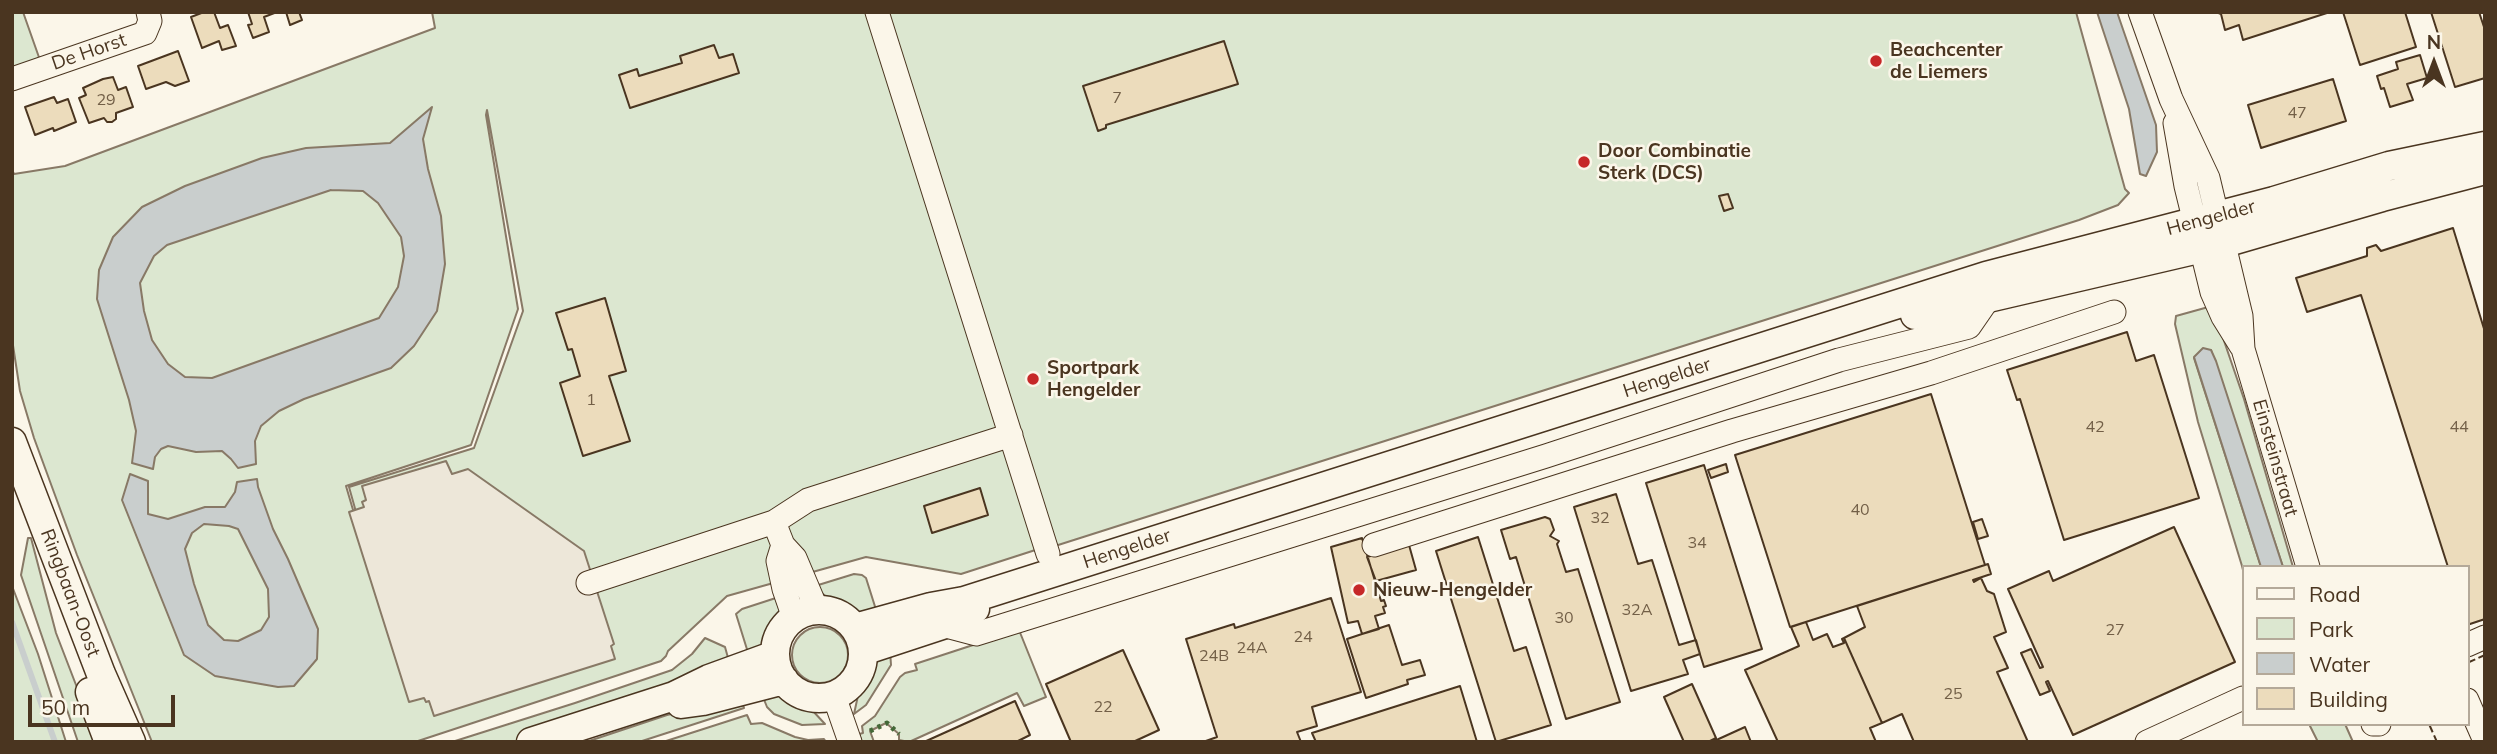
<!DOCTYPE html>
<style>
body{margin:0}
#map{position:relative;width:2497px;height:754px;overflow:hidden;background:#fbf6e9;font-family:Mulish,sans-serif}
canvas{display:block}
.frame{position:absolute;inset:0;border:14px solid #4a3520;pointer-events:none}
.legend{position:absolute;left:2242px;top:565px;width:228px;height:161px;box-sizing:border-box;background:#fbf6e9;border:2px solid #b4a999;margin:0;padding:9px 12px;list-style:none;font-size:21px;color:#4a3520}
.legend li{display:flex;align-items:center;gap:14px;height:35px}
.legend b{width:35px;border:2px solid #b4a999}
.north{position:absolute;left:2399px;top:28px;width:70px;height:70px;-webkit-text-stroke:5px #fbf6e9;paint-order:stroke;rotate:0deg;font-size:19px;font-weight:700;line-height:28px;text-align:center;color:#4a3520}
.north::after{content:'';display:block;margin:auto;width:24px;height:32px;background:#4a3520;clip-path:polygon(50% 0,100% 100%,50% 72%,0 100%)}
.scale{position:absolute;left:28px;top:695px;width:147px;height:32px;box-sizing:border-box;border:4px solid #4a3520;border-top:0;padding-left:9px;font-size:21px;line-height:24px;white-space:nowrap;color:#4a3520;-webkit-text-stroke:5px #fbf6e9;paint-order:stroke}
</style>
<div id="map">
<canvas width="2497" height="754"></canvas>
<div class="frame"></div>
<ul class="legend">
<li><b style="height:9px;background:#fbf6e9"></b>Road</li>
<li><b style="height:19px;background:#dce7d0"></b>Park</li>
<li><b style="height:19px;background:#c9cecd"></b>Water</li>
<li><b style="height:19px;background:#ecdcbc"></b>Building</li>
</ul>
<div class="north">N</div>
<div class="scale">50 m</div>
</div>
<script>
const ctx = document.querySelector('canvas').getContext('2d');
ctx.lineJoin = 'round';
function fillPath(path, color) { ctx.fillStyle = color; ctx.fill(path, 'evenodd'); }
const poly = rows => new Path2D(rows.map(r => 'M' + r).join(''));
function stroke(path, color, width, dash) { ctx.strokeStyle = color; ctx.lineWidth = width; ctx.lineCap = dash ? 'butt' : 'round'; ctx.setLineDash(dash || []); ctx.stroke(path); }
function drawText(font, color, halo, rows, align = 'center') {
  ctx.font = font + ' Mulish,sans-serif'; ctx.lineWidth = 5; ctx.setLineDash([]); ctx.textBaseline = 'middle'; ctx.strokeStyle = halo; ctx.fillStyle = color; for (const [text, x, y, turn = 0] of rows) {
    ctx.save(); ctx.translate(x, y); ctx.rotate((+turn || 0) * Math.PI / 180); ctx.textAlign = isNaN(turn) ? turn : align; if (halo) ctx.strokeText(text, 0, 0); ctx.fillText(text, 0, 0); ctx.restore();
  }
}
const green = poly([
 [12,12,23,12,41,63,12,74,12,12],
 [432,12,2076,12,2125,189,2129,193,2118,205,2079,220,1055,546,1054,544,961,574,866,557,727,596,668,651,666,656,661,661,415,742,152,742,77,555,34,438,20,391,12,339,12,170,14,174,65,166,435,28,432,12],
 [487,110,523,311,474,448,349,487,403,680,346,486,471,445,518,309,486,115,487,110],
 [2212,306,2244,399,2293,567,2283,567,2211,350,2194,358,2261,567,2243,567,2243,570,2242,566,2198,422,2175,324,2176,316,2212,306],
 [28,538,31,538,56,633,98,742,78,742,21,575,28,538],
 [854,574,862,575,866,578,878,616,854,613,828,599,815,586,854,574],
 [12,586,38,654,66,742,12,742,12,586],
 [782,596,781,615,766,644,750,659,736,614,742,609,782,596],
 '792 655a28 28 0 1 1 56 0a28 28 0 1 1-56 0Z',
 [1019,630,1046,697,1024,706,1017,693,909,742,899,740,899,734,886,723,870,731,874,742,862,742,859,734,863,733,862,726,875,716,900,677,905,673,917,670,915,664,1019,630],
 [705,638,725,647,730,665,639,702,514,742,452,742,575,703,672,670,692,654,705,638],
 [890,650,891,665,866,705,854,714,859,691,878,660,890,650],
 [761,692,779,693,812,710,825,724,802,725,774,714,767,707,761,692],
 [741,698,744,708,639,742,586,742,667,715,741,698],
 [747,715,751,724,762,723,795,737,808,740,824,739,826,742,663,742,747,715],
 [2309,724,2345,724,2353,742,2318,742,2309,724]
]);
const parking = poly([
 [446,461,452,474,468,469,584,551,614,644,611,646,615,659,434,716,429,701,426,702,424,698,409,702,349,512,364,507,362,502,366,500,362,486,446,461]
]);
const water = poly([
 [2097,12,2117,12,2156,125,2157,152,2146,176,2140,174,2129,109,2097,12],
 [432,107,423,139,428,169,441,216,445,264,437,311,414,346,391,368,304,399,279,411,261,426,255,441,256,464,238,468,231,459,222,451,196,452,168,446,161,449,155,457,153,469,132,463,136,431,129,400,97,299,99,270,113,237,142,207,185,186,262,158,306,148,390,143,432,107],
 [331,190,363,191,378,203,401,237,404,256,398,287,379,318,212,378,185,377,168,364,152,340,144,311,140,283,154,256,167,245,331,190],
 [2203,348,2211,350,2216,361,2283,567,2261,567,2194,357,2203,348],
 [130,474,148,481,148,514,168,519,205,507,225,507,235,492,237,482,257,479,258,487,273,529,288,559,318,629,317,659,294,686,278,687,215,676,184,655,122,500,130,474],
 [204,524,229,526,238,529,268,589,269,617,261,630,238,641,224,640,208,625,194,584,185,549,192,533,204,524]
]);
const stream = poly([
 [12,622,55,742]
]);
const building = poly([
 [204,12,214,12,220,28,228,25,236,46,222,50,219,41,202,48,191,17,204,12],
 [248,12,277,12,264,17,269,32,253,38,248,25,252,24,248,12],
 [286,12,299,12,302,20,290,25,286,12],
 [2216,12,2330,12,2243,40,2239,25,2225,30,2221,14,2216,12],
 [2343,12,2405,12,2416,47,2360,65,2343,12],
 [2431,12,2479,12,2485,30,2485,78,2455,87,2431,12],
 [1224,41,1238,84,1106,125,1106,128,1098,131,1083,86,1224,41],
 [714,45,719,58,733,54,739,73,630,108,619,75,637,69,639,76,682,63,680,56,714,45],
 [178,51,189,81,175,86,166,82,146,89,138,66,178,51],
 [2420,55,2427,78,2407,84,2413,100,2390,107,2384,88,2381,89,2377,76,2398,69,2396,62,2420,55],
 [113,77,118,90,126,87,133,107,116,113,116,119,112,122,107,122,104,118,89,123,79,98,86,95,83,88,103,79,113,77],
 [2333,79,2346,121,2261,148,2248,105,2333,79],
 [54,97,57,103,68,99,76,122,54,131,53,128,35,135,25,107,54,97],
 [1728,194,1733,208,1724,211,1719,196,1728,194],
 [2453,228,2485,332,2485,619,2467,625,2467,567,2448,567,2361,295,2307,312,2296,278,2367,256,2367,248,2376,245,2381,251,2453,228],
 [605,298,626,371,609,376,630,441,583,456,560,383,580,376,572,349,568,350,556,313,605,298],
 [2127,332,2136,361,2154,355,2199,498,2064,540,2020,399,2017,400,2007,370,2127,332],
 [1931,394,1985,565,1790,627,1735,455,1931,394],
 [1726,464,1728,472,1711,478,1708,470,1726,464],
 [1704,465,1762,649,1704,667,1646,483,1704,465],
 [980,488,988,515,932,533,924,506,980,488],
 [1616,494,1638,564,1652,560,1679,645,1696,640,1700,654,1683,660,1688,674,1631,691,1574,507,1616,494],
 [1545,517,1550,519,1554,530,1550,536,1559,541,1557,544,1566,572,1578,569,1620,702,1566,719,1516,557,1510,559,1501,530,1545,517],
 [1982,519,1988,536,1978,539,1973,522,1982,519],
 [2174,527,2235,662,2073,735,2048,681,2046,682,2050,691,2040,695,2021,653,2031,649,2040,668,2043,667,2008,589,2049,571,2053,581,2174,527],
 [1478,537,1514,651,1526,647,1551,725,1496,742,1436,551,1478,537],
 [1362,538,1381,601,1384,600,1386,606,1383,607,1385,613,1375,616,1379,629,1362,634,1358,621,1348,623,1331,547,1362,538],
 [1409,545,1416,570,1376,581,1367,557,1409,545],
 [1988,564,1991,574,1973,580,1974,582,1981,578,1987,591,1994,594,2006,632,1994,637,2008,668,1997,672,2028,742,1914,742,1902,714,1882,723,1844,638,1865,627,1857,606,1988,564],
 [1331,598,1361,692,1312,707,1317,726,1297,732,1301,742,1203,742,1217,737,1186,639,1234,624,1235,628,1331,598],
 [1806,622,1813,640,1827,634,1833,647,1844,643,1842,639,1844,638,1882,723,1870,728,1876,742,1778,742,1745,670,1799,646,1791,627,1806,622],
 [1389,625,1402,665,1420,660,1425,675,1407,680,1408,684,1366,698,1347,639,1389,625],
 [1123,650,1159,730,1133,742,1071,742,1046,684,1123,650],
 [1692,684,1716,738,1708,742,1684,742,1664,697,1692,684],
 [1460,686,1477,742,1316,742,1312,733,1460,686],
 [1015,701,1030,735,1016,742,924,742,1015,701],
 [1745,727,1751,742,1712,742,1745,727]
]);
const minor = poly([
 [877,12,1048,554],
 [2140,12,2171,99,2208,178,2241,316,2243,349,2308,567],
 [12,79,145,33,150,21,148,12],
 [2175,123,2186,186,2212,292,2223,317,2241,346],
 [774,522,783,545,795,558,817,610],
 [783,545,778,561,784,589,794,618],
 [1374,545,1732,431,1931,373,2114,312],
 [588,583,774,522,808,500,1011,435],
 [942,625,976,634,1546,456,1839,360,1969,327,1989,298],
 [2467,645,2485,637],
 [834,696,850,742],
 [2467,700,2485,741],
 [2373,724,2379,724],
 [2147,742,2243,698]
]);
const major = poly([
 [1915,315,2224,243,2382,197,2485,170],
 [12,442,101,674,131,742],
 '775 654a44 44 0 1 1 88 0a44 44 0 1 1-88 0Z',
 [855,628,931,607,964,601,1986,276,2274,201,2389,166,2485,146],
 [863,651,942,625,975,609],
 [90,692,109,742],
 [681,704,703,701,784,680],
 [531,742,674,696,709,679,775,655]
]);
const hedge = poly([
 [870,731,887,723,899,734]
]);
const fence = poly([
 [2467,663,2485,655],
 [2429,724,2437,742]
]);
const markers = [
 [1876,61,7,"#c62828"],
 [1584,162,7,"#c62828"],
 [1033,379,7,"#c62828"],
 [1359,590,7,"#c62828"]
];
const numberNames = [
 ["7",1117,98],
 ["29",106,100],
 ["47",2297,113],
 ["1",591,400],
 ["42",2095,427],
 ["44",2459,427],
 ["40",1860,510],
 ["32",1600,518],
 ["34",1697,543],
 ["32A",1637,610],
 ["30",1564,618],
 ["27",2115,630],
 ["24",1303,637],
 ["24A",1252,648],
 ["24B",1214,656],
 ["25",1953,694],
 ["22",1103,707]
];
const poiNames = [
 ["Beachcenter",1890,50],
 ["de Liemers",1890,72],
 ["Door Combinatie",1598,151],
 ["Sterk (DCS)",1598,173],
 ["Sportpark",1047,368],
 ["Hengelder",1047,390],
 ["Nieuw-Hengelder",1373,590]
];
const streetNames = [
 ["De Horst",89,52,-19],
 ["Hengelder",2211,218,-15],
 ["Hengelder",1667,378,-18],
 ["Einsteinstraat",2275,458,74],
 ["Hengelder",1127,549,-18],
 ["Ringbaan-Oost",70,593,69]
];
fillPath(green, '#dce7d0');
stroke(green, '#887966', 2);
fillPath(parking, '#ede7d9');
stroke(parking, '#887966', 2);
fillPath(water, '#c9cecd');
stroke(water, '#887966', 2);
stroke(stream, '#c9cecd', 6);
fillPath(building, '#ecdcbc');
stroke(building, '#4a3520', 2);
stroke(minor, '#4a3520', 25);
stroke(major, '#4a3520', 31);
stroke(minor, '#fbf6e9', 23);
stroke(major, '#fbf6e9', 28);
stroke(hedge, '#436837', 5, [3.5, 5]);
stroke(fence, '#4a3520', 2, [9, 3.5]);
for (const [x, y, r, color] of markers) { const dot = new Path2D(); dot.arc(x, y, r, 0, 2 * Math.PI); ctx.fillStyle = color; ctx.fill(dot); stroke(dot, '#fbf6e9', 2.5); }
drawText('16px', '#725f47', null, numberNames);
drawText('bold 19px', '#4a3520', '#fbf6e9', poiNames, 'left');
drawText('19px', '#4a3520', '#fbf6e9', streetNames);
</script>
